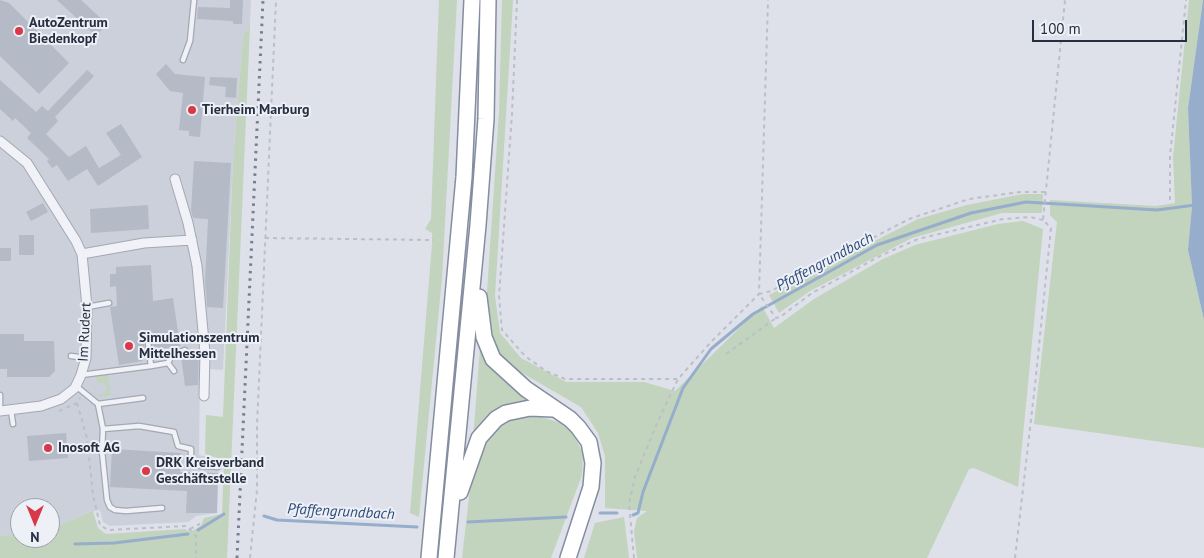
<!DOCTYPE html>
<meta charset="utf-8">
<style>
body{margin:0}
#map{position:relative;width:1204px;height:558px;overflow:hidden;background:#dee1e9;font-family:"PT Sans",sans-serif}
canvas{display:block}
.north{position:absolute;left:10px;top:498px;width:50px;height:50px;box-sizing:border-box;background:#edf0f6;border:1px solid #9da2ad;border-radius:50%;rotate:180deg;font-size:14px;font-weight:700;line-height:20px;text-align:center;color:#262e40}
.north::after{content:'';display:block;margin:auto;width:18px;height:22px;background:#d83848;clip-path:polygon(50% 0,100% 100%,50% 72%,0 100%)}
.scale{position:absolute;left:1032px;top:20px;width:155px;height:22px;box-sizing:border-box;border:2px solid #262e40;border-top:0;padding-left:6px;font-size:15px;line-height:18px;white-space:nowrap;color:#262e40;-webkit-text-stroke:4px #edf0f6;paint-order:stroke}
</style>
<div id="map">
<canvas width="1204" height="558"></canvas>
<div class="north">N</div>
<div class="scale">100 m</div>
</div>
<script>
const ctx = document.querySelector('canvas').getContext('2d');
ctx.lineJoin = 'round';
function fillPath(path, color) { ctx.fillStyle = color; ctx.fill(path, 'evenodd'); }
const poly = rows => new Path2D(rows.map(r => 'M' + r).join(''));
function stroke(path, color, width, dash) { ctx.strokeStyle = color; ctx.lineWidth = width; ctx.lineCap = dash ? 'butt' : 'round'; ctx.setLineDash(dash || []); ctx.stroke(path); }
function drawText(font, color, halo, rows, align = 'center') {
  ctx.font = font + ' "PT Sans",sans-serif'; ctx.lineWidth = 4; ctx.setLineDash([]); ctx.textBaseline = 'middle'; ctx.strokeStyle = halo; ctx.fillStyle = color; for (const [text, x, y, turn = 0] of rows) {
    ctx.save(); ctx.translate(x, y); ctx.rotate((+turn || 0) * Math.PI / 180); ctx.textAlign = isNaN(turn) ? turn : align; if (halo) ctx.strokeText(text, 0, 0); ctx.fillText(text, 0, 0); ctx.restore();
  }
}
const built = poly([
 [0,0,251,0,250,25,243,35,233,161,223,370,200,368,199,455,219,460,217,513,196,516,188,522,110,526,103,522,100,510,90,512,50,529,50,508,20,508,20,534,0,536]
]);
const green = poly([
 [439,0,457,0,442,278,419,517,410,513,432,244,432,233,425,229,431,219],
 [502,0,513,0,495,296,500,333,521,358,566,382,644,382,675,391,762,306,774,328,814,299,883,259,915,245,998,224,1023,221,1043,229,1018,487,974,468,969,469,927,558,637,558,634,531,637,518,647,511,605,508,605,456,598,433,581,407,515,369,501,358,491,343,487,317,487,292,499,112],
 [1189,0,1203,0,1188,108,1192,206,1188,250,1204,320,1204,448,1034,424,1057,222,1050,215,1050,200,1156,206,1175,203,1173,157],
 [250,25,227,558,0,558,0,536,20,534,20,538,50,538,50,529,90,512,93,511,98,528,106,534,185,529,190,532,201,526,204,518,222,514,224,460,205,454,206,415,223,417,233,161,243,35],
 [1023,194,1043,194,1042,213,1002,213,912,238,810,291,779,313,769,295,918,219,967,205],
 [480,348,497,374,540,402,519,407,473,440],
 [108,374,111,395,98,397,98,395,105,393,107,387,103,382,97,383,96,377],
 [524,417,541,417,561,423,571,430,583,453,582,475,551,558,462,558,470,488,485,444,493,431,507,421],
 [624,517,629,558,584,558,595,523]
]);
const water = poly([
 [1203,0,1204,0,1204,320,1188,250,1192,206,1188,108]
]);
const stream = poly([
 [600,513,617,513],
 [633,515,638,513,643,492,683,388,711,349,753,314,877,245,971,213,1026,202,1157,210,1195,205],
 [264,516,277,520,417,527],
 [468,522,566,517],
 [198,530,224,514],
 [75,544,114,543,188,534]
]);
const building = poly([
 [0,0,9,3,69,63,39,94,0,56],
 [57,0,81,0,107,24,96,36],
 [230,0,243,0,242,24,233,24,233,21,197,19,198,7,230,8],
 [166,64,175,74,205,77,200,137,189,136,189,131,179,130,183,93,170,91,156,74],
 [87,70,94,76,55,117,58,121,46,134,69,157,86,146,99,168,121,155,106,133,121,124,142,157,98,186,87,169,68,181,57,165,52,168,47,161,49,159,27,138,31,133,15,118,13,121,0,109,0,80,36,112,42,106,48,111],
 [210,77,237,78,236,98,225,97,226,87,209,85],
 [194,161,231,163,223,308,207,307,205,281,208,219,193,218,191,210],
 [43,203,48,212,31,221,26,212],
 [148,205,149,229,91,233,90,209],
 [19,235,34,235,34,255,19,255],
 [0,248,11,248,11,261,0,261],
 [151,265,153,301,173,298,180,346,153,350,151,333,146,330,143,334,145,351,141,351,143,361,119,365,110,307,117,306,116,286,110,287,110,274,116,274,116,267],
 [0,334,24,334,24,341,54,341,55,371,49,377,7,377,7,369,0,369],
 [199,353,198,385,185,386,181,356],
 [66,433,68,458,29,461,27,436],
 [112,449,181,453,180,472,218,473,217,513,186,513,187,491,110,487]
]);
const path = poly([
 [517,0,512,114,499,296,502,330,525,356,546,371,565,379,678,379],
 [1170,200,1170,156,1186,0],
 [1043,220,1030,217,1003,219,918,239,882,255,812,293,780,317,776,318,759,294,771,291,909,219,969,199,1020,192,1046,192],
 [265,238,434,240],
 [726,354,776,318],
 [77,403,87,438,93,495,100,525,108,530,186,526,196,536,196,558],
 [59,411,77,403,80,398],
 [190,529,200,524],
 [250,558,257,490,257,425,276,0],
 [634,558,629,504,635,477,658,421,678,379,710,343,759,294,768,0],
 [1015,558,1035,385,1051,228,1043,220,1065,0]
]);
const service = poly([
 [183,60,190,41,194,0],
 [87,307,109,303],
 [71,356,86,358],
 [168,363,172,355,185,350],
 [151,366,168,363,174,371],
 [81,375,151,366,147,334],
 [76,386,98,404,103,429,102,451,107,500,110,507,115,510,126,511,162,508],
 [0,395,0,411],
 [98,404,143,398],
 [11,410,13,424],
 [103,429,139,426,174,432,178,446,191,449,191,465,218,467]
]);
const minor = poly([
 [0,141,27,163,76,241,82,254,87,307,86,358,81,375,75,388,61,399,41,406,0,411],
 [175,179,188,223,197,266,205,353,204,396],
 [82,254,144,243,192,240]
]);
const trunk = poly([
 [479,297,484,337,493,359,526,389,570,419,578,427,589,442,593,463,591,487,568,558],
 [460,492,479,438,496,419,506,413,530,408,553,409],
 [429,558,464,177,472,0],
 [446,558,478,225,486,119,488,0]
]);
const rail = poly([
 [237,558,263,0]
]);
const markers = [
 [19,31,5,"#d83848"],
 [192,110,5,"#d83848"],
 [129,346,5,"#d83848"],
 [48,448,5,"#d83848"],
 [146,471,5,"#d83848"]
];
const poiNames = [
 ["AutoZentrum",29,23],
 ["Biedenkopf",29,39],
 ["Tierheim Marburg",202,110],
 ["Simulationszentrum",139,338],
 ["Mittelhessen",139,354],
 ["Inosoft AG",58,448],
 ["DRK Kreisverband",156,463],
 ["Geschäftsstelle",156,479]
];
const streetNames = [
 ["Im Rudert",85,332,-87]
];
const waterNames = [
 ["Pfaffengrundbach",825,262,-28],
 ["Pfaffengrundbach",341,512,3]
];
fillPath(built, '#cbd0db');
fillPath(green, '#c2d3be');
fillPath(water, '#96adcc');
stroke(stream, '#96adcc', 3);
fillPath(building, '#b4bac6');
stroke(service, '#a3a8b3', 7);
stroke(minor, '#a3a8b3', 11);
stroke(trunk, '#848ea0', 18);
stroke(path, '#bcbfc7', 2, [4, 4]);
stroke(service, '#f1f2f7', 4.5);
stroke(minor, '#f1f2f7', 9);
stroke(trunk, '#fff', 15);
stroke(rail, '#767f93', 3, [2.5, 5]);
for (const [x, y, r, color] of markers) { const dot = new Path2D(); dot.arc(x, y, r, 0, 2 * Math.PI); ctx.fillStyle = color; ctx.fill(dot); stroke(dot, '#edf0f6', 2); }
drawText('bold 14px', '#262e40', '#edf0f6', poiNames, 'left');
drawText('14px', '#262e40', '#edf0f6', streetNames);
drawText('italic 15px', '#2d4a77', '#edf0f6', waterNames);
</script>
